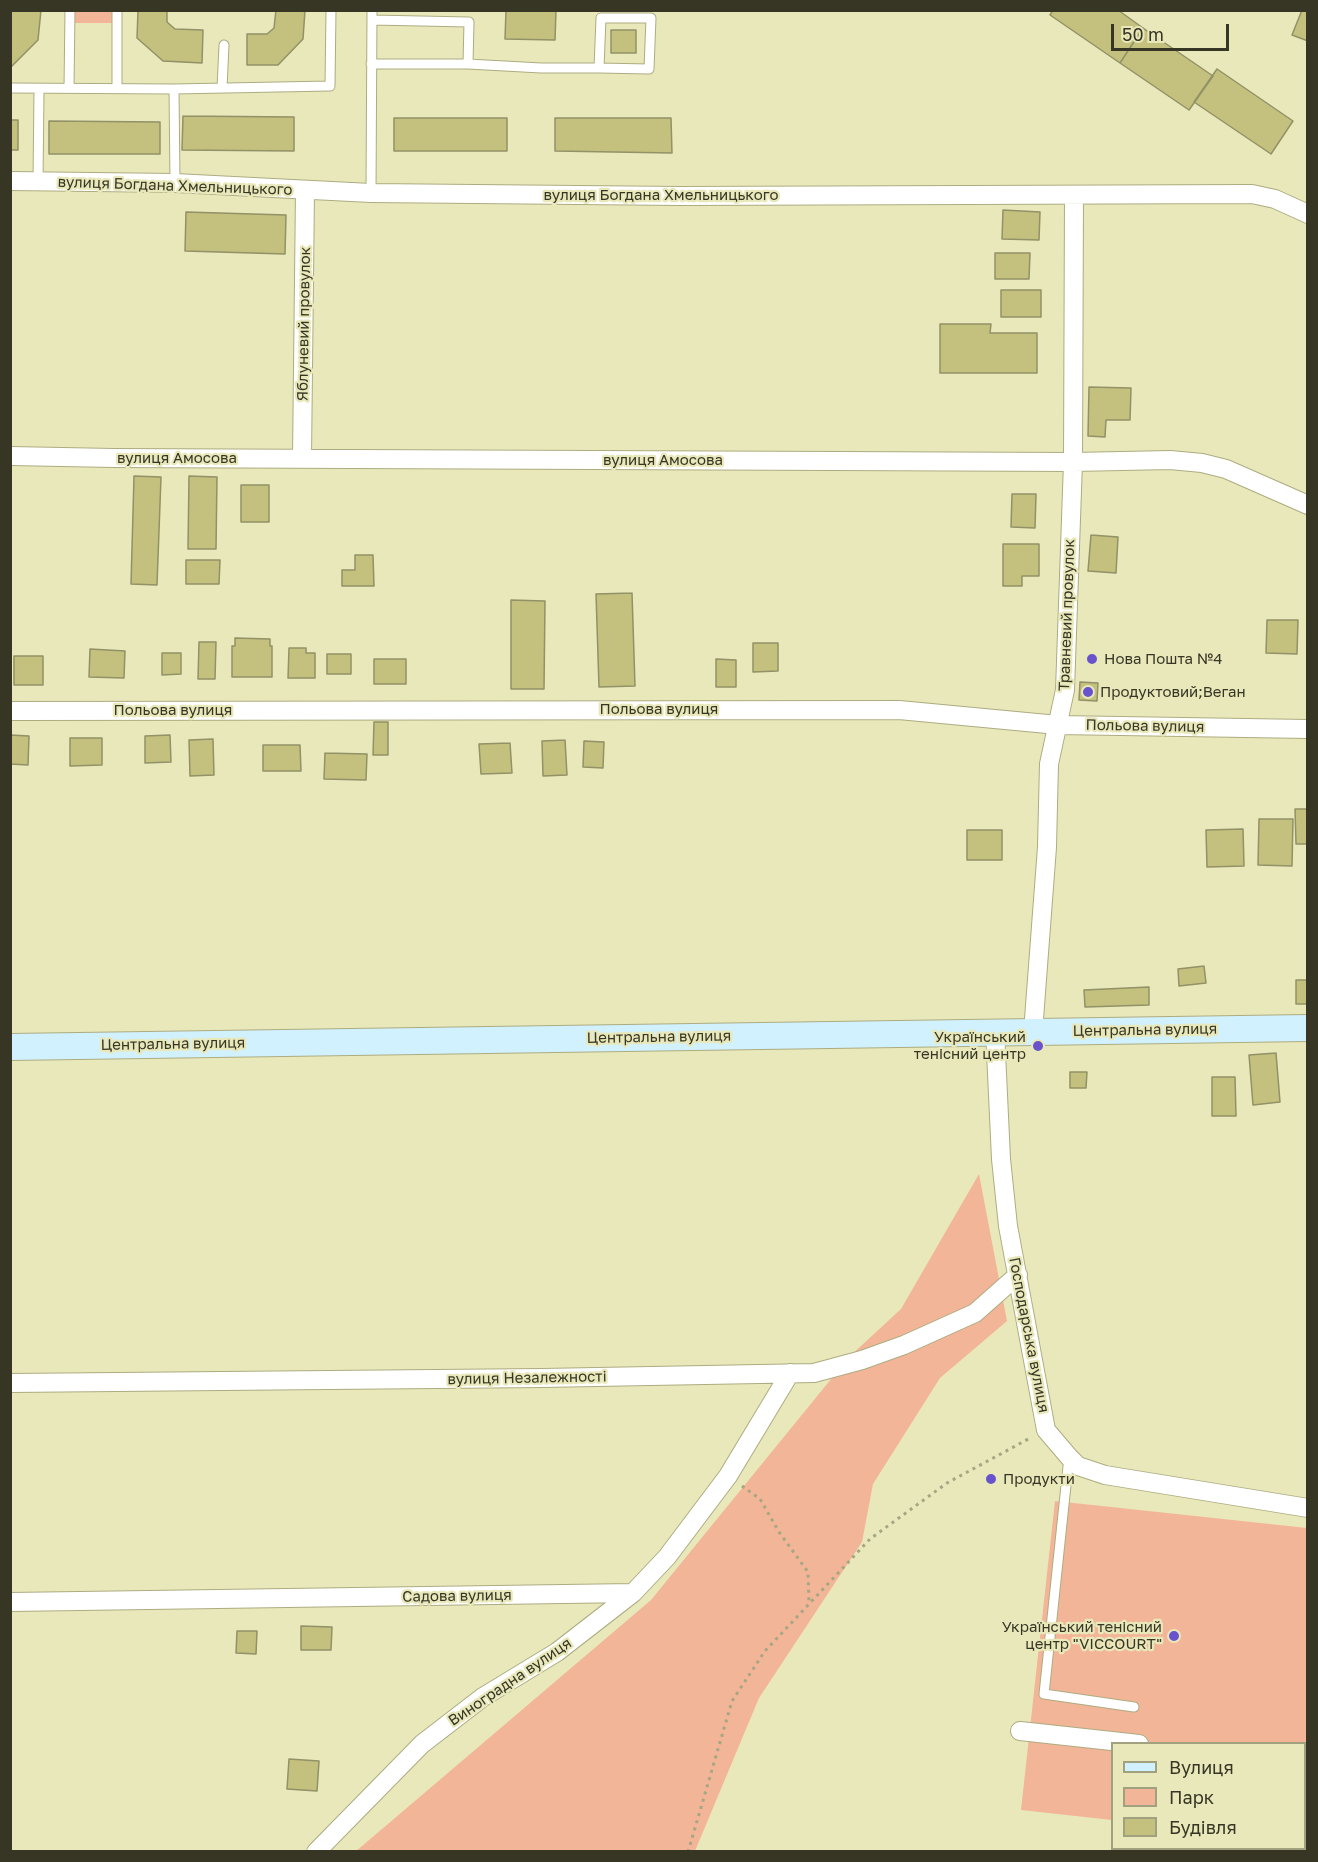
<!DOCTYPE html>
<meta charset="utf-8">
<style>
body{margin:0}
#map{position:relative;width:1318px;height:1862px;overflow:hidden;background:#e9e8bb;font-family:"Golos Text",sans-serif}
canvas{display:block}
.frame{position:absolute;inset:0;border:12px solid #373625;pointer-events:none}
.legend{position:absolute;left:1111px;top:1742px;width:195px;height:108px;box-sizing:border-box;background:#e9e8bb;border:2px solid #a2a17f;margin:0;padding:8px 10px;list-style:none;font-size:18px;color:#373625}
.legend li{display:flex;align-items:center;gap:12px;height:30px}
.legend b{width:30px;border:2px solid #a2a17f}
.scale{position:absolute;left:1111px;top:24px;width:118px;height:27px;box-sizing:border-box;border:3px solid #373625;border-top:0;padding-left:8px;font-size:18px;line-height:21px;white-space:nowrap;color:#373625;-webkit-text-stroke:4px #e9e8bb;paint-order:stroke}
</style>
<div id="map">
<canvas width="1318" height="1862"></canvas>
<div class="frame"></div>
<ul class="legend">
<li><b style="height:8px;background:#d1f1fe"></b>Вулиця</li>
<li><b style="height:16px;background:#f3b598"></b>Парк</li>
<li><b style="height:16px;background:#c4c17e"></b>Будівля</li>
</ul>
<div class="scale">50 m</div>
</div>
<script>
const ctx = document.querySelector('canvas').getContext('2d');
ctx.lineJoin = 'round';
function fillPath(path, color) { ctx.fillStyle = color; ctx.fill(path, 'evenodd'); }
const poly = rows => new Path2D(rows.map(r => 'M' + r).join(''));
function stroke(path, color, width, dash) { ctx.strokeStyle = color; ctx.lineWidth = width; ctx.lineCap = dash ? 'butt' : 'round'; ctx.setLineDash(dash || []); ctx.stroke(path); }
function drawText(font, color, halo, rows, align = 'center') {
  ctx.font = font + ' "Golos Text",sans-serif'; ctx.lineWidth = 4.5; ctx.setLineDash([]); ctx.textBaseline = 'middle'; ctx.strokeStyle = halo; ctx.fillStyle = color; for (const [text, x, y, turn = 0] of rows) {
    ctx.save(); ctx.translate(x, y); ctx.rotate((+turn || 0) * Math.PI / 180); ctx.textAlign = isNaN(turn) ? turn : align; if (halo) ctx.strokeText(text, 0, 0); ctx.fillText(text, 0, 0); ctx.restore();
  }
}
const green = poly([
 [74,11,113,11,113,23,74,23],
 [979,1174,1007,1321,940,1378,873,1484,862,1542,759,1698,695,1851,355,1852,651,1600,849,1357,901,1309],
 [1055,1501,1307,1528,1307,1841,1304,1840,1304,1744,1112,1744,1112,1820,1021,1810]
]);
const building = poly([
 [11,10,41,10,38,40,10,68,11,10],
 [138,10,167,10,167,22,175,29,203,30,202,63,163,61,137,38,138,10],
 [276,10,305,10,303,39,278,65,247,65,247,34,267,34,274,28,276,10],
 [506,10,556,10,555,40,505,39,506,10],
 [1053,10,1118,10,1143,28,1120,63,1050,15,1053,10],
 [1302,10,1308,10,1308,41,1292,35,1302,10],
 [1143,28,1213,76,1189,110,1120,63,1143,28],
 [611,30,636,30,636,53,611,53,611,30],
 [1217,69,1293,121,1271,154,1194,102,1217,69],
 [183,116,294,117,294,151,182,150,183,116],
 [394,118,507,118,507,151,394,151,394,118],
 [555,118,671,118,672,153,555,151,555,118],
 [10,120,18,120,18,150,10,150,10,120],
 [49,121,160,122,160,154,49,154,49,121],
 [1003,210,1040,212,1039,240,1002,239,1003,210],
 [186,212,286,215,285,254,185,251,186,212],
 [995,253,1030,253,1029,279,995,279,995,253],
 [1001,290,1041,290,1041,317,1001,317,1001,290],
 [940,324,991,324,990,333,1037,333,1037,373,940,373,940,324],
 [1089,387,1131,388,1130,420,1106,420,1105,437,1088,436,1089,387],
 [134,476,161,477,157,585,131,584,134,476],
 [189,476,217,477,216,549,188,549,189,476],
 [241,485,269,485,269,522,241,522,241,485],
 [1012,494,1036,494,1035,528,1011,527,1012,494],
 [1091,535,1118,537,1116,573,1088,571,1091,535],
 [1003,544,1039,544,1039,576,1022,576,1022,586,1003,586,1003,544],
 [355,555,373,555,374,586,342,586,342,570,355,570,355,555],
 [186,560,220,560,219,584,186,584,186,560],
 [632,593,635,686,599,687,596,594,632,593],
 [511,600,545,601,544,689,511,689,511,600],
 [1267,620,1298,620,1297,654,1266,653,1267,620],
 [235,638,270,639,270,646,272,646,272,677,232,677,232,646,235,646,235,638],
 [199,642,216,642,215,679,198,679,199,642],
 [753,643,778,643,778,671,753,672,753,643],
 [289,648,306,648,306,653,315,653,315,678,288,678,289,648],
 [90,649,125,651,124,678,89,677,90,649],
 [162,653,181,653,181,674,162,675,162,653],
 [327,654,351,654,351,674,327,674,327,654],
 [14,656,43,656,43,685,14,685,14,656],
 [374,659,406,659,406,684,374,684,374,659],
 [716,659,736,660,736,687,716,687,716,659],
 [1080,682,1098,683,1097,701,1079,700,1080,682],
 [374,722,388,722,388,755,373,755,374,722],
 [10,735,29,736,28,765,10,764,10,735],
 [170,735,171,762,145,763,145,736,170,735],
 [70,738,102,738,102,765,70,766,70,738],
 [213,739,214,775,190,776,189,740,213,739],
 [565,740,567,775,543,776,542,741,565,740],
 [584,741,604,742,603,768,583,767,584,741],
 [510,743,512,773,481,774,479,744,510,743],
 [263,745,300,745,301,771,263,771,263,745],
 [325,753,367,754,366,780,324,779,325,753],
 [1295,809,1308,809,1308,844,1296,844,1295,809],
 [1259,819,1293,819,1292,866,1258,865,1259,819],
 [1243,829,1244,866,1207,867,1206,830,1243,829],
 [967,830,1002,830,1002,860,967,860,967,830],
 [1204,966,1206,983,1179,986,1178,969,1204,966],
 [1296,980,1308,980,1308,1004,1296,1004,1296,980],
 [1149,987,1149,1005,1085,1007,1084,990,1149,987],
 [1276,1053,1280,1102,1253,1105,1249,1055,1276,1053],
 [1070,1072,1087,1072,1086,1088,1070,1088,1070,1072],
 [1212,1077,1235,1077,1236,1116,1212,1116,1212,1077],
 [301,1626,332,1627,331,1650,301,1650,301,1626],
 [237,1631,257,1631,256,1654,236,1653,237,1631],
 [289,1759,319,1761,317,1791,287,1789,289,1759]
]);
const path = poly([
 [742,1486,760,1499,779,1532,808,1572,809,1603],
 [688,1852,732,1701,765,1651,870,1539,947,1483,1032,1437]
]);
const lane = poly([
 [372,20,469,22,468,64],
 [371,64,468,64,541,68,599,68,649,69,651,18,601,18,599,68],
 [117,87,117,10],
 [10,88,174,89,330,86,331,10],
 [69,88,70,10],
 [222,88,224,45],
 [174,89,175,183],
 [38,182,39,89],
 [371,193,372,10],
 [1069,1457,1044,1694,1134,1707]
]);
const street = poly([
 [10,181,175,183,371,193,681,196,1252,194,1275,199,1308,214],
 [10,456,114,458,1073,462,1170,460,1202,463,1226,469,1308,505],
 [302,458,305,190],
 [10,711,899,710,1058,725,1308,729],
 [995,1031,1001,1159,1008,1226,1046,1430,1069,1457,1078,1466,1105,1475,1308,1508],
 [1033,1032,1047,847,1049,764,1065,690,1073,462,1074,195],
 [10,1383,542,1378,814,1373,862,1360,904,1345,975,1313,1018,1275],
 [10,1602,633,1593,667,1557,728,1476,790,1373],
 [1020,1731,1139,1744],
 [1304,1761,1308,1761],
 [316,1852,422,1744,483,1697,557,1652,633,1593]
]);
const secondary = poly([
 [10,1047,1308,1028]
]);
const markers = [
 [1092,659,6,"#6853cc"],
 [1088,692,6,"#6853cc"],
 [1038,1046,6,"#6853cc"],
 [991,1479,6,"#6853cc"],
 [1174,1636,6,"#6853cc"]
];
const streetNames = [
 ["вулиця Богдана Хмельницького",175,186,2],
 ["вулиця Богдана Хмельницького",661,195],
 ["Яблуневий провулок",304,324,-89],
 ["вулиця Амосова",177,458],
 ["вулиця Амосова",663,460],
 ["Травневий провулок",1067,615,-88],
 ["Польова вулиця",659,709],
 ["Польова вулиця",173,710],
 ["Польова вулиця",1145,726,1],
 ["Центральна вулиця",1145,1030,-1],
 ["Центральна вулиця",659,1037,-1],
 ["Центральна вулиця",173,1044,-1],
 ["Господарська вулиця",1029,1335,79],
 ["вулиця Незалежності",527,1378,-1],
 ["Садова вулиця",457,1596,-1],
 ["Виноградна вулиця",510,1682,-34]
];
const poiNames = [
 ["Нова Пошта №4",1104,659],
 ["Продуктовий;Веган",1100,692],
 ["Український",1026,1037,"right"],
 ["тенісний центр",1026,1054,"right"],
 ["Продукти",1003,1479],
 ["Український тенісний",1162,1627,"right"],
 ["центр \"VICCOURT\"",1162,1644,"right"]
];
fillPath(green, '#f3b598');
fillPath(building, '#c4c17e');
stroke(building, '#929167', 1.5);
stroke(lane, '#adac81', 11);
stroke(street, '#adac81', 20);
stroke(secondary, '#adac81', 28);
stroke(path, '#a7a683', 3, [3, 4.5]);
stroke(lane, '#fff', 9);
stroke(street, '#fff', 18);
stroke(secondary, '#d1f1fe', 26);
for (const [x, y, r, color] of markers) { const dot = new Path2D(); dot.arc(x, y, r, 0, 2 * Math.PI); ctx.fillStyle = color; ctx.fill(dot); stroke(dot, '#e9e8bb', 2); }
drawText('15px', '#373625', '#e9e8bb', streetNames);
drawText('15px', '#373625', '#e9e8bb', poiNames, 'left');
</script>
